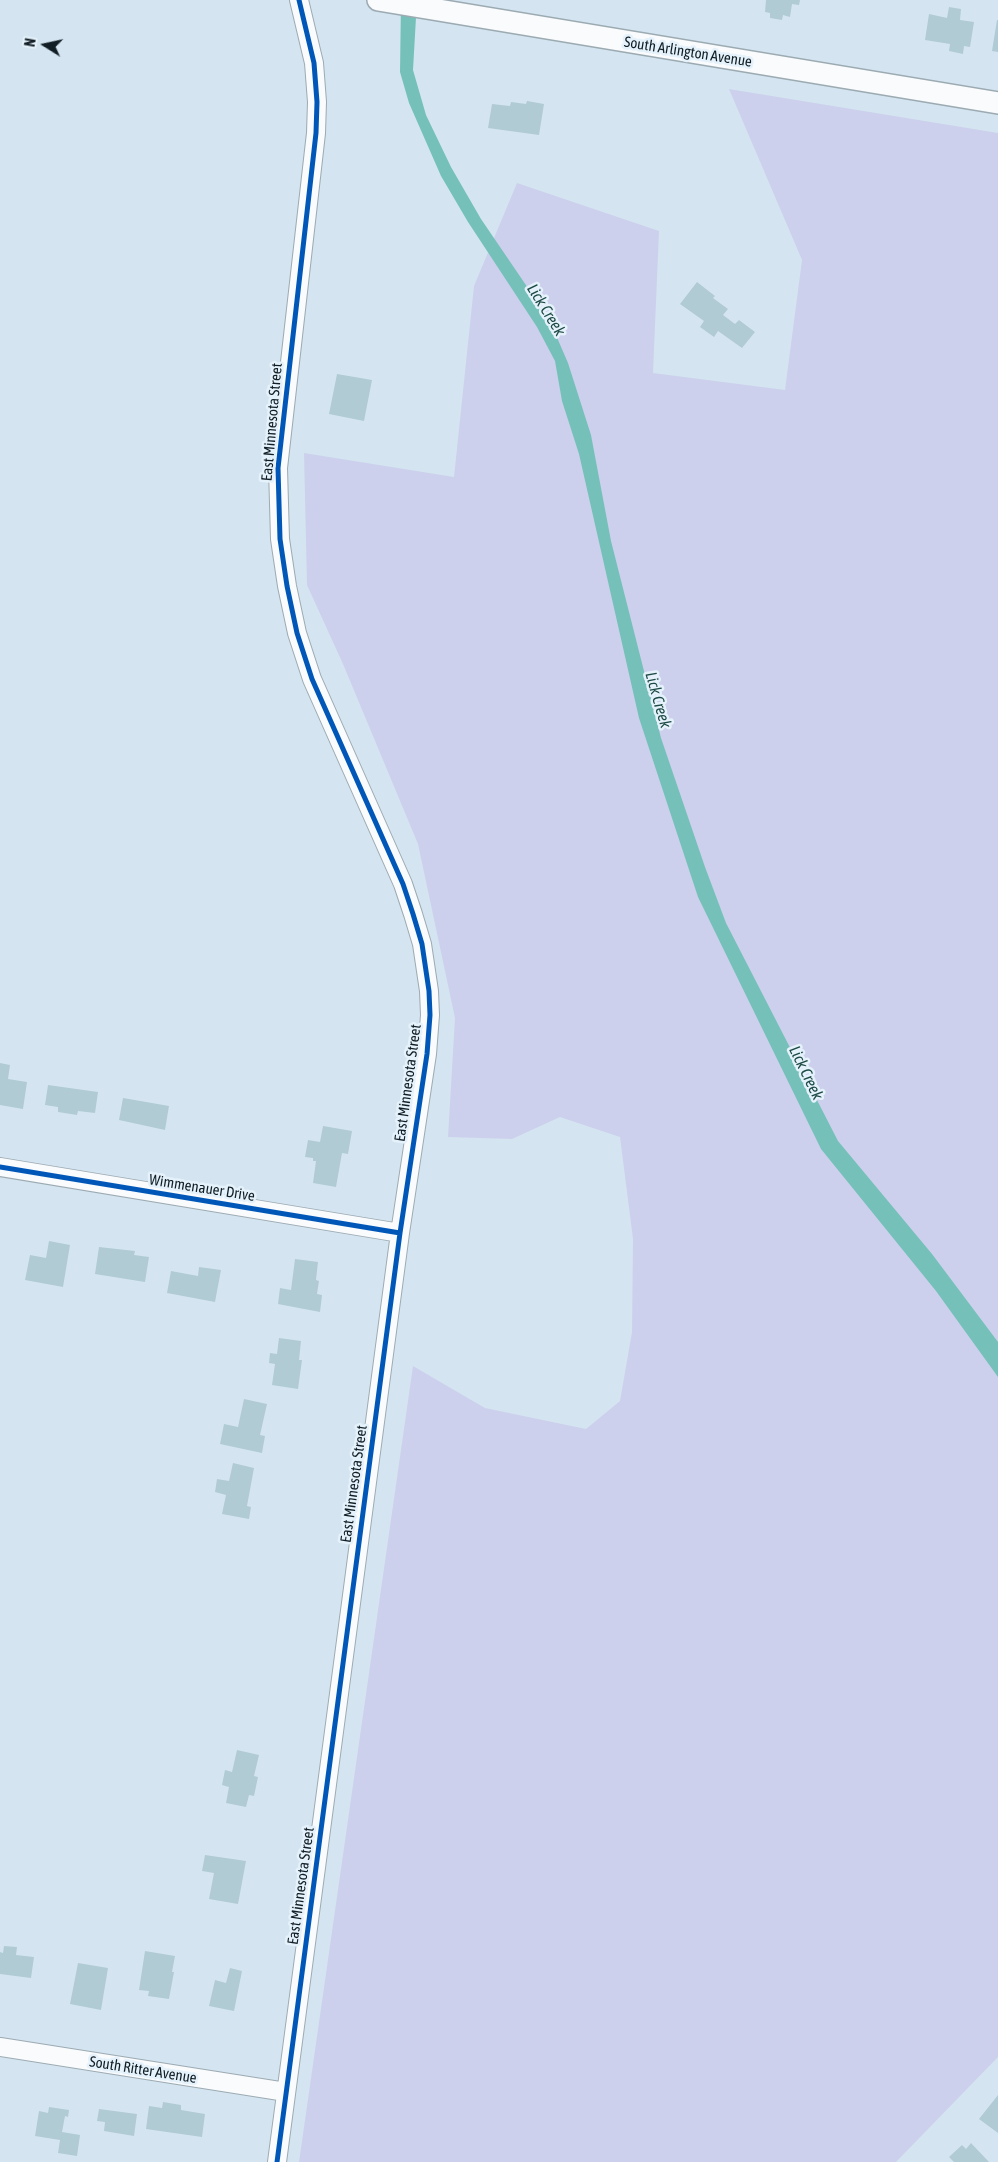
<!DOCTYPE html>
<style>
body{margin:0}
#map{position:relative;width:998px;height:2162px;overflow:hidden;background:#d4e5f1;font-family:"Asap Condensed",sans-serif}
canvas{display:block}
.north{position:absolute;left:20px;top:20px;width:50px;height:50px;-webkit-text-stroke:4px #e5f2fb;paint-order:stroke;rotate:280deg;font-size:14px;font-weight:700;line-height:20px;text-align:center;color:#121e25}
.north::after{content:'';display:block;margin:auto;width:18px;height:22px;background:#121e25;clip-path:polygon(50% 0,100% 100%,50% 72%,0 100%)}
</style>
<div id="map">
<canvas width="998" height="2162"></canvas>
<div class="north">N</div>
</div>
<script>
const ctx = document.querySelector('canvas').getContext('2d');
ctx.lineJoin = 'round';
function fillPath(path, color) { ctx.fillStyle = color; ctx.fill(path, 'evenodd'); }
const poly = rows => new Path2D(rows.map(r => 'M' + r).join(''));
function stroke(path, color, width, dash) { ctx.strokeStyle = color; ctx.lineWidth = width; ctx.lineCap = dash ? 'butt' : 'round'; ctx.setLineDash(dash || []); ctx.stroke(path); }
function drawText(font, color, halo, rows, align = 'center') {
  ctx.font = font + ' "Asap Condensed",sans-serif'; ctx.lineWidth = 5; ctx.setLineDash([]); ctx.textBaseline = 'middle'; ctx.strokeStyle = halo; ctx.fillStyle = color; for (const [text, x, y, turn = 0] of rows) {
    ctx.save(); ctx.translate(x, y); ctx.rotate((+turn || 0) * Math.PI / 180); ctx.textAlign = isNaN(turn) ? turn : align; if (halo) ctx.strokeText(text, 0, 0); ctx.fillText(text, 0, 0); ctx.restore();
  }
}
const green = poly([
 [729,89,998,133,998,2057,896,2162,299,2162,413,1366,485,1408,586,1429,620,1401,632,1332,633,1239,620,1137,560,1117,512,1139,448,1137,455,1018,418,844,343,664,307,585,304,453,454,477,474,286,517,183,659,231,653,373,785,390,802,260]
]);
const water = poly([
 [401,0,417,0,413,70,426,115,451,167,481,219,549,319,568,363,591,435,611,541,661,738,705,867,726,923,838,1141,932,1254,998,1342,998,1377,936,1291,821,1149,698,897,639,718,579,454,562,401,555,361,537,327,468,222,441,176,409,103,400,72]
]);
const building = poly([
 [766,0,800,0,799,5,792,4,790,17,783,15,782,20,770,18,770,13,765,12],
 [949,7,961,9,960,20,974,22,970,47,964,46,963,54,949,51,950,44,925,40,929,14,947,18],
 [997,20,998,20,998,52,992,51],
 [527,101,544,104,539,135,488,128,492,104,510,106,511,102,526,104],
 [697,282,715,296,713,298,728,309,723,315,735,324,739,320,755,332,742,348,718,331,714,337,700,327,704,321,680,304],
 [337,374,372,380,364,421,329,414],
 [0,1063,10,1065,8,1079,27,1082,23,1109,0,1105],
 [48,1085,98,1092,95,1113,78,1111,77,1115,58,1112,58,1107,45,1105],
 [123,1098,169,1106,165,1130,119,1120],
 [323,1126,352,1131,348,1154,342,1153,336,1187,313,1183,316,1161,313,1161,313,1158,305,1157,308,1140,320,1142],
 [49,1241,70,1245,63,1287,25,1280,30,1255,46,1258],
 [99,1247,135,1251,134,1255,149,1257,145,1282,95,1274],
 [295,1259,318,1262,316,1280,319,1281,317,1294,322,1295,320,1312,278,1304,280,1288,291,1290],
 [199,1267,221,1270,215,1302,167,1293,171,1271,198,1276],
 [279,1338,301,1341,299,1360,302,1360,298,1389,272,1385,275,1364,269,1363,270,1353,277,1354],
 [244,1399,267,1404,260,1435,265,1436,262,1453,220,1444,224,1424,238,1427],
 [233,1463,254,1468,247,1506,251,1507,249,1519,222,1514,226,1495,215,1492,217,1479,229,1481],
 [237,1750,259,1755,254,1776,258,1777,254,1796,249,1795,246,1807,226,1803,229,1787,222,1785,225,1770,232,1772],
 [205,1855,246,1861,238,1904,209,1899,214,1873,202,1871],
 [4,1946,17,1947,16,1955,34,1957,31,1978,0,1974,0,1952,3,1953],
 [145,1951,175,1956,172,1972,174,1972,169,1999,148,1996,149,1991,139,1990],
 [78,1963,108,1968,101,2010,70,2004],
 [230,1968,242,1971,234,2011,209,2006,215,1980,226,1983],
 [998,2095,998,2133,979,2119],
 [163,2102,181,2105,181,2110,205,2114,202,2137,146,2129,149,2106,162,2108],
 [49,2107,69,2110,68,2117,65,2116,62,2132,80,2135,77,2156,58,2153,60,2140,35,2136,39,2111,48,2113],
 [99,2109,137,2114,134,2136,104,2131,105,2122,97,2121],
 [971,2143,989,2162,954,2162,949,2157,962,2145,966,2149]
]);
const minor = poly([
 [0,1167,400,1233],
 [0,2047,286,2092],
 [277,2162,400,1233,427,1054,430,1015,429,991,422,944,413,914,403,884,312,679,297,633,287,586,280,539,278,468,316,133,317,102,314,63,299,0]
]);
const major = poly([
 [378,0,998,103]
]);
const cycleway = poly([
 [0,1167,400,1233],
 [277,2162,400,1233,427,1054,430,1015,429,991,422,944,413,914,403,884,312,679,297,633,287,586,280,539,278,468,316,133,317,102,314,63,299,0]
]);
const streetNames = [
 ["South Arlington Avenue",688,52,9],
 ["East Minnesota Street",272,422,-85],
 ["East Minnesota Street",408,1083,-82],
 ["Wimmenauer Drive",202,1188,9],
 ["East Minnesota Street",354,1484,-82],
 ["East Minnesota Street",301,1886,-82],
 ["South Ritter Avenue",143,2070,9]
];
const waterNames = [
 ["Lick Creek",546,310,58],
 ["Lick Creek",658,700,74],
 ["Lick Creek",806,1073,64]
];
fillPath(green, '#ccd0ec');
fillPath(water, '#75c1ba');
fillPath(building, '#b0cbd3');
stroke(minor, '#9caab2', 20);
stroke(major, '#9caab2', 24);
stroke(minor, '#f9fbfd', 18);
stroke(major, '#f9fbfd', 21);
stroke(cycleway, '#0057b8', 5);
drawText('15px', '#121e25', '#e5f2fb', streetNames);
drawText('italic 16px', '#1d4a44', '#e5f2fb', waterNames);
</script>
